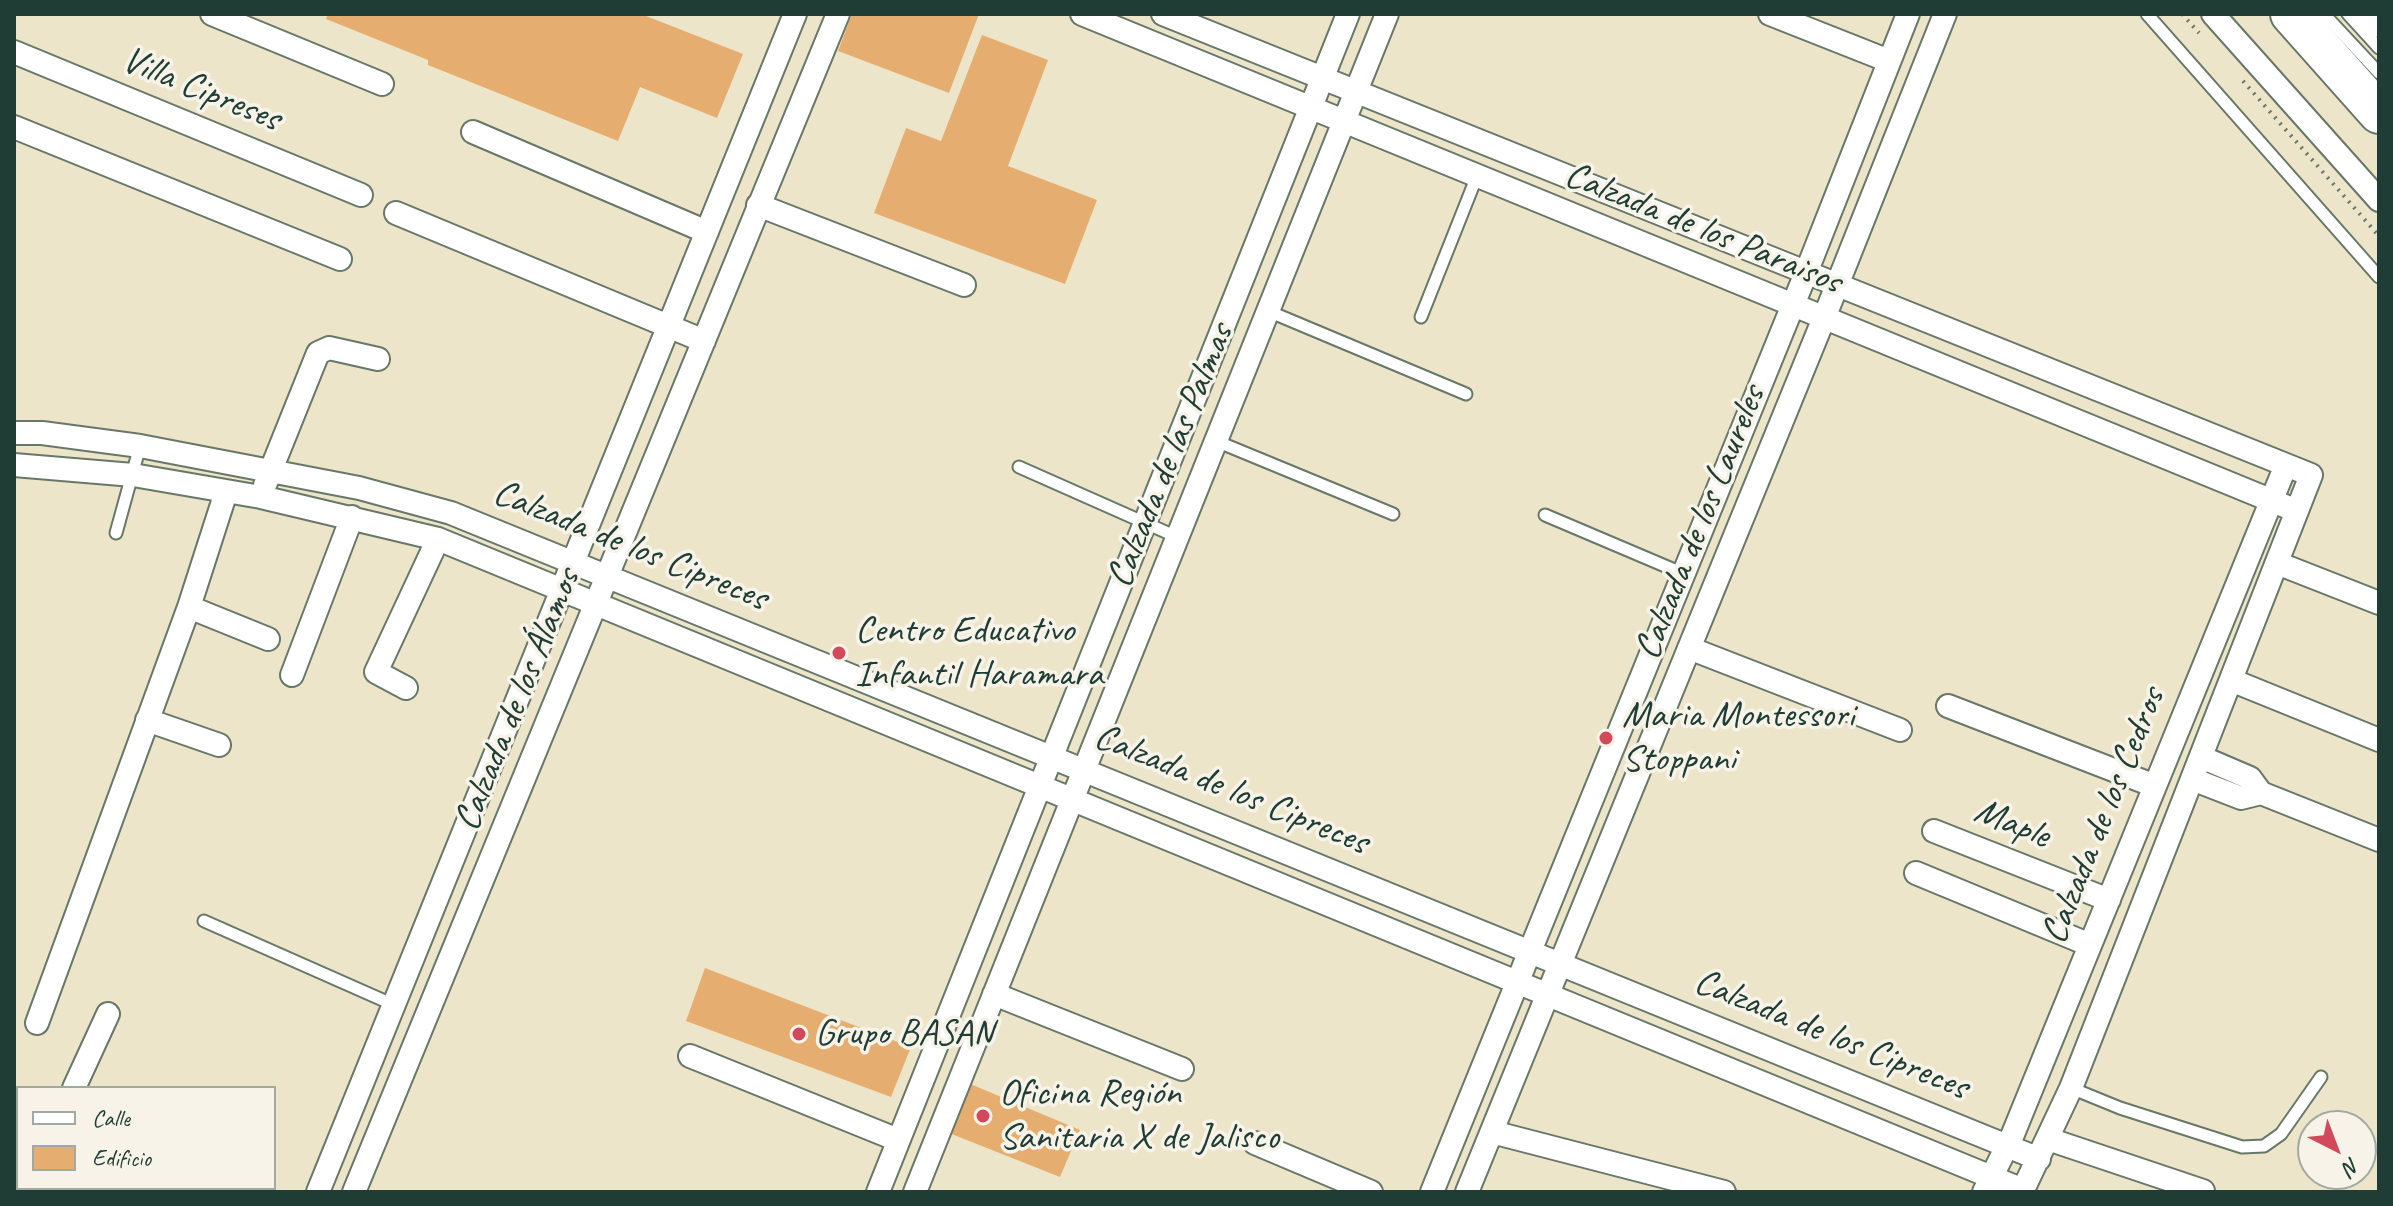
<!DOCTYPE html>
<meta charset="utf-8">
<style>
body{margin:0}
#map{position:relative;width:2393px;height:1206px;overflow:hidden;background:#ede5c9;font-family:Caveat,sans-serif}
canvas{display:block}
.frame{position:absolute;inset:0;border:16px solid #1f3d34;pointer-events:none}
.legend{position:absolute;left:16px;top:1086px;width:260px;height:104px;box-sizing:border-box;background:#f7f3e8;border:2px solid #a1aaa0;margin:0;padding:10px 14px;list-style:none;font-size:24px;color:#1f3d34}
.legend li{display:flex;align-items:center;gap:16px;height:40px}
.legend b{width:40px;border:2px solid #a1aaa0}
.north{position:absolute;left:2297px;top:1110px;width:80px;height:80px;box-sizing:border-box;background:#f7f3e8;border:2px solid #a1aaa0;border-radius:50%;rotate:138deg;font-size:22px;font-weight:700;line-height:32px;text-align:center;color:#1f3d34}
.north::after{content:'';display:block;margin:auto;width:28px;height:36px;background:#d1495b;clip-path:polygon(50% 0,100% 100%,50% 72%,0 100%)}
</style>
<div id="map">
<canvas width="2393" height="1206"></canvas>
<div class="frame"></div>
<ul class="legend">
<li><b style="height:10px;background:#fff"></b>Calle</li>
<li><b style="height:22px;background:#e5ae70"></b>Edificio</li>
</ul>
<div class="north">N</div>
</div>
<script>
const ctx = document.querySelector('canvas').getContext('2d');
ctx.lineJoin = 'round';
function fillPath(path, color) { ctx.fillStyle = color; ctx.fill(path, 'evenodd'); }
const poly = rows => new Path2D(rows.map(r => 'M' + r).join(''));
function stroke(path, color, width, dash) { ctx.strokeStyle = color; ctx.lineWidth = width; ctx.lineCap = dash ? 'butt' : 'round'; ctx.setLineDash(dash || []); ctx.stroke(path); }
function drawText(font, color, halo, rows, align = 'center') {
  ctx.font = font + ' Caveat,sans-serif'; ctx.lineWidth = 7; ctx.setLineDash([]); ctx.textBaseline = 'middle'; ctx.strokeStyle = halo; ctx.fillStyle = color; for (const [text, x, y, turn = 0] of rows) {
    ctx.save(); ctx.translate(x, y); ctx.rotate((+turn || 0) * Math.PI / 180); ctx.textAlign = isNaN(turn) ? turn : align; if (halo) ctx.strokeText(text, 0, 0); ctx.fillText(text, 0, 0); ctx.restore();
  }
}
const building = poly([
 [328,14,641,14,743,54,717,118,640,87,618,141,428,65,428,60,326,19],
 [852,14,979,14,949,93,838,51],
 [982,35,1048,60,1008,166,1097,200,1065,284,874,213,906,128,941,141],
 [705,968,911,1047,891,1097,686,1021],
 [968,1083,1080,1130,1060,1177,949,1133]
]);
const path = poly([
 [2182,14,2199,33],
 [2243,81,2379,236]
]);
const lane = poly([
 [2147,14,2379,277],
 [2324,14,2379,73],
 [2348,14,2379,48],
 [1268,311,1466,394],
 [1421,317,1477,176],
 [1216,441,1393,514],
 [1019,467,1177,537],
 [1545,515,1684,574],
 [116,533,140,446],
 [204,921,394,1005],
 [2071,1088,2120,1108,2242,1147,2264,1146,2281,1134,2321,1077]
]);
const street = poly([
 [212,14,382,84],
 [1082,14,2297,511],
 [1163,14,2311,475,2071,1088,2022,1192],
 [1770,14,1889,61],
 [2213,14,2379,200],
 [14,52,361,195],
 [14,127,340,259],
 [473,132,707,232],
 [758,205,964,285],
 [396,213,704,341],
 [14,433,42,433,140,446,359,488,451,513,2039,1159],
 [14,465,133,475,261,497,438,539,2023,1190],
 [265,485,318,353,329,348,378,359],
 [2277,563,2379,603],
 [189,607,268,639],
 [1689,648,1900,730],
 [292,675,352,517],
 [2231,680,2379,740],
 [406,688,376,672,438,539],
 [1948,706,2155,786],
 [147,720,219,745],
 [2201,757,2250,778,2261,793],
 [2192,779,2241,798,2261,793,2379,840],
 [1934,831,2109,900],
 [1916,873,2090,945],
 [994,994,1182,1069],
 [37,1023,189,607,226,492],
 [690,1056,898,1140],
 [74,1088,108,1014],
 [1492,1132,1724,1192],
 [2048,1139,2203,1191],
 [1255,1143,1371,1192],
 [27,1192,29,1188],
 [318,1192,795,14],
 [354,1192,838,14],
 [878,1192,1348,14],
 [915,1192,1387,14],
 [1432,1192,1806,273,1908,14],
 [1467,1192,1824,318,1945,14],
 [1984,1192,2013,1134,2286,465]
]);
const highway = poly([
 [2291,14,2379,113],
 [2377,14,2379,17]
]);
const markers = [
 [839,653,8,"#d1495b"],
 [1606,738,8,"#d1495b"],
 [799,1034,8,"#d1495b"],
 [983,1116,8,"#d1495b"]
];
const streetNames = [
 ["Villa Cipreses",201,90,22],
 ["Calzada de los Paraisos",1703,229,22],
 ["Calzada de las Palmas",1171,456,-68],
 ["Calzada de los Laureles",1701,523,-68],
 ["Calzada de los Cipreces",630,546,22],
 ["Calzada de los Álamos",518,700,-68],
 ["Calzada de los Cipreces",1231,790,22],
 ["Calzada de los Cedros",2104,816,-68],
 ["Maple",2012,824,22],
 ["Calzada de los Cipreces",1831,1035,22]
];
const poiNames = [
 ["Centro Educativo",855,631],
 ["Infantil Haramara",855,675],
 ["Maria Montessori",1622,716],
 ["Stoppani",1622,760],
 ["Grupo BASAN",815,1034],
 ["Oficina Región",999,1094],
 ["Sanitaria X de Jalisco",999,1138]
];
fillPath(building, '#e5ae70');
stroke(lane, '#677868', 15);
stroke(street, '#677868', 26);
stroke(highway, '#677868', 44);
stroke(path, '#677868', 4, [2, 6]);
stroke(lane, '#fff', 11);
stroke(street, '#fff', 22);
stroke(highway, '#fff', 40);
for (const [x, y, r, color] of markers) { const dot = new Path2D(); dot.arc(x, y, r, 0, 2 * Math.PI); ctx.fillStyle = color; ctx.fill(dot); stroke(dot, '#f7f3e8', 3); }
drawText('38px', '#1f3d34', '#f7f3e8', streetNames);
drawText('38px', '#1f3d34', '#f7f3e8', poiNames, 'left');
</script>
